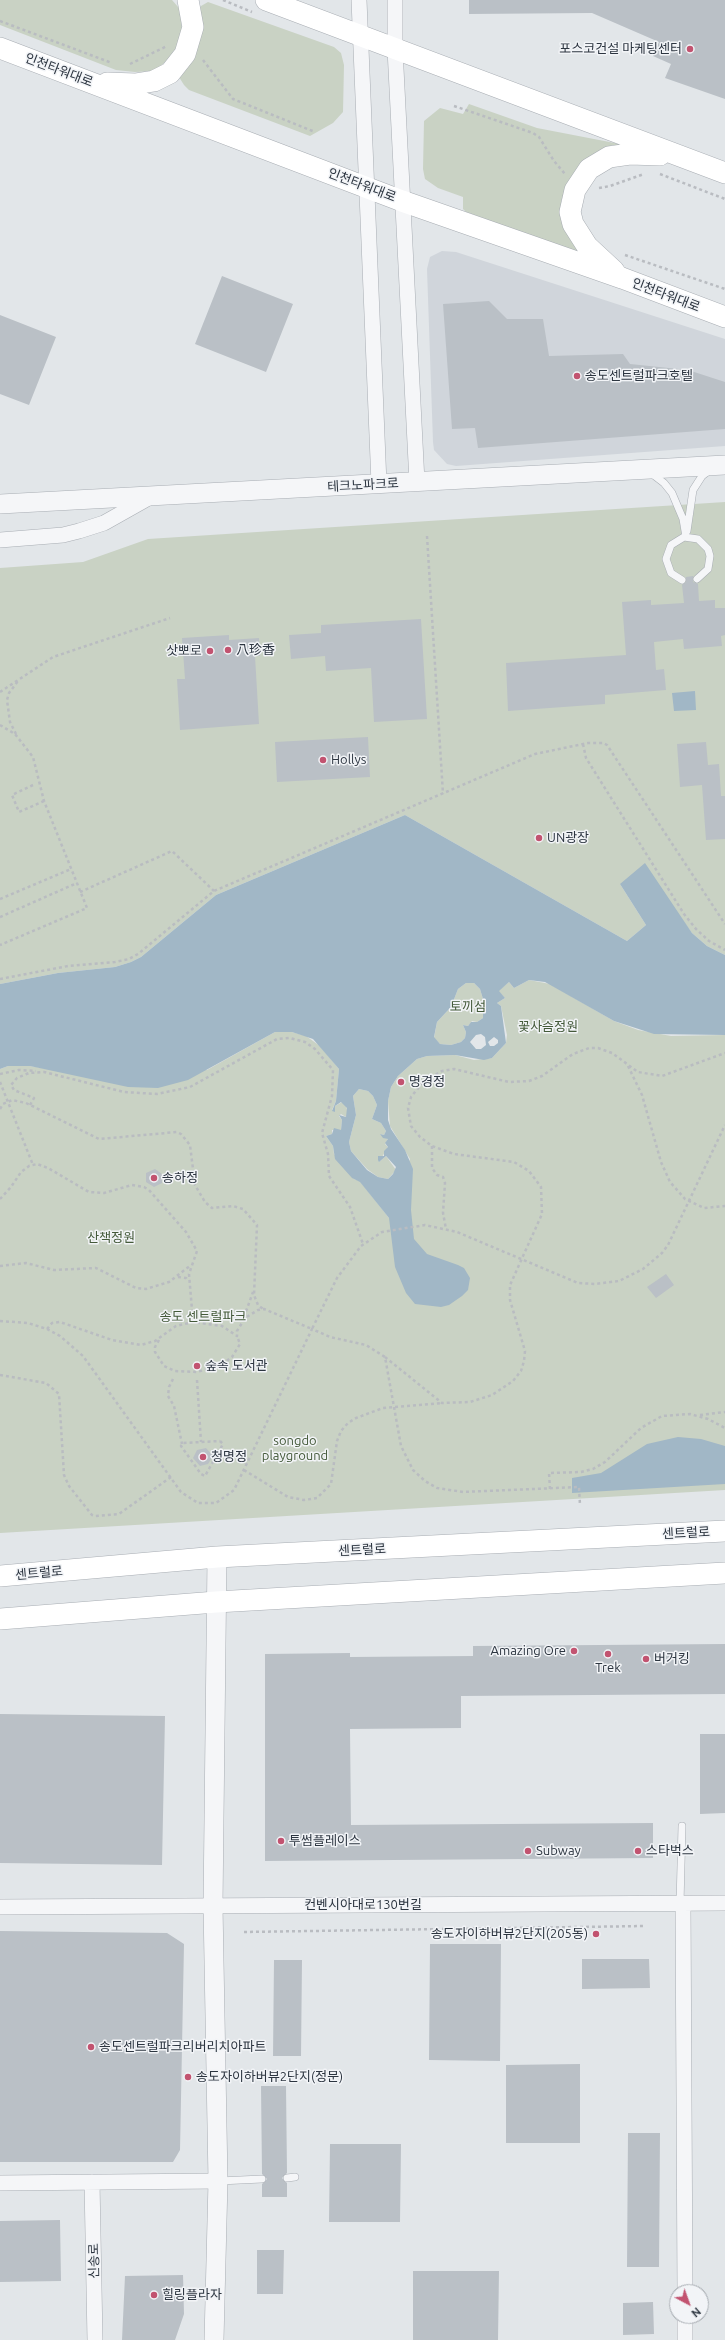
<!DOCTYPE html>
<meta charset="utf-8">
<style>
body{margin:0}
#map{position:relative;width:725px;height:2340px;overflow:hidden;background:#e2e6e9;font-family:Ubuntu,sans-serif}
canvas{display:block}
.north{position:absolute;left:669px;top:2284px;width:40px;height:40px;box-sizing:border-box;background:#f2f4f7;border:1px solid #a3a8ae;border-radius:50%;rotate:139deg;font-size:11px;font-weight:700;line-height:16px;text-align:center;color:#2c3540}
.north::after{content:'';display:block;margin:auto;width:14px;height:18px;background:#c25370;clip-path:polygon(50% 0,100% 100%,50% 72%,0 100%)}
</style>
<div id="map">
<canvas width="725" height="2340"></canvas>
<div class="north">N</div>
</div>
<script>
const ctx = document.querySelector('canvas').getContext('2d');
ctx.lineJoin = 'round';
function fillPath(path, color) { ctx.fillStyle = color; ctx.fill(path, 'evenodd'); }
const poly = rows => new Path2D(rows.map(r => 'M' + r).join(''));
function stroke(path, color, width, dash) { ctx.strokeStyle = color; ctx.lineWidth = width; ctx.lineCap = dash ? 'butt' : 'round'; ctx.setLineDash(dash || []); ctx.stroke(path); }
function drawText(font, color, halo, rows, align = 'center') {
  ctx.font = font + ' Ubuntu,"Noto Sans KR",sans-serif'; ctx.lineWidth = 3; ctx.setLineDash([]); ctx.textBaseline = 'middle'; ctx.strokeStyle = halo; ctx.fillStyle = color; for (const [text, x, y, turn = 0] of rows) {
    ctx.save(); ctx.translate(x, y); ctx.rotate((+turn || 0) * Math.PI / 180); ctx.textAlign = isNaN(turn) ? turn : align; if (halo) ctx.strokeText(text, 0, 0); ctx.fillText(text, 0, 0); ctx.restore();
  }
}
const built = poly([
 [442,251,456,252,725,339,725,446,456,466,447,464,434,450,433,442,427,269,430,257]
]);
const green = poly([
 [0,0,172,0,179,8,183,34,174,54,155,71,135,72,116,70,0,25],
 [208,2,334,47,341,53,344,65,343,112,333,123,310,136,189,90,184,85,179,77,198,12,201,6],
 [469,104,537,128,625,145,613,145,603,149,583,162,572,176,565,190,561,202,561,213,586,257,466,212,463,209,463,197,438,188,425,179,423,169,424,121,440,108,463,114],
 [725,502,725,955,707,946,692,933,676,912,620,884,646,925,627,941,405,815,216,895,141,957,131,962,115,967,58,973,0,984,0,568,83,562,148,539],
 [529,980,550,984,614,1021,638,1030,671,1036,725,1035,725,1490,0,1533,0,1069,8,1066,30,1066,62,1071,207,1070,275,1032,292,1032,306,1036,320,1046,339,1069,336,1101,332,1110,335,1112,335,1106,342,1102,346,1105,348,1114,346,1117,341,1114,339,1116,342,1120,341,1130,332,1130,332,1134,326,1136,333,1146,334,1154,354,1179,360,1181,389,1218,410,1159,390,1126,388,1101,391,1087,398,1076,417,1059,427,1056,455,1055,474,1060,492,1058,506,1043,507,1035,501,1006,497,1003,505,998,498,991,509,982,514,988],
 [466,983,474,983,480,989,483,999,483,1018,477,1022,472,1021,468,1026,463,1025,466,1032,465,1038,461,1042,451,1045,440,1044,434,1038,437,1022,451,1007,458,989],
 [359,1089,368,1091,373,1096,377,1105,372,1119,381,1123,386,1131,384,1135,380,1134,388,1139,385,1144,388,1147,379,1162,386,1156,396,1170,388,1179,378,1177,367,1169,351,1151,349,1142,356,1115,353,1096]
]);
const water = poly([
 [695,691,696,710,674,711,672,693],
 [405,815,627,941,646,925,620,884,645,863,692,933,707,946,725,955,725,1035,654,1034,614,1021,545,982,529,980,514,988,509,982,499,991,505,998,497,1003,501,1006,506,1043,492,1058,484,1060,455,1055,427,1056,417,1059,398,1076,391,1087,388,1101,388,1120,391,1129,405,1150,413,1169,411,1210,414,1239,427,1254,458,1265,464,1268,470,1278,468,1290,462,1296,449,1305,441,1307,415,1304,406,1293,395,1267,389,1218,360,1182,352,1178,335,1159,333,1146,326,1136,332,1134,334,1128,341,1130,342,1120,339,1115,346,1117,347,1108,341,1102,335,1106,335,1112,332,1111,336,1101,339,1069,313,1039,292,1032,275,1032,188,1080,158,1088,128,1087,30,1066,8,1066,0,1069,0,984,58,973,115,967,131,962,141,957,216,895],
 [466,983,474,983,480,989,483,999,483,1018,477,1022,471,1022,468,1026,463,1025,466,1032,465,1038,461,1042,451,1045,440,1044,434,1037,437,1022,451,1007,458,989],
 [481,1034,485,1037,486,1045,481,1049,476,1049,470,1042,476,1035],
 [494,1037,498,1040,498,1043,494,1046,490,1046,488,1042],
 [359,1089,368,1091,373,1096,377,1105,372,1119,381,1123,386,1131,384,1135,380,1134,383,1138,388,1139,385,1143,388,1147,384,1151,384,1156,378,1156,378,1160,379,1162,386,1156,396,1167,393,1174,388,1179,378,1177,367,1170,351,1151,349,1142,356,1115,353,1096],
 [678,1437,701,1439,725,1446,725,1484,572,1493,572,1478,601,1473,647,1444]
]);
const building = poly([
 [469,0,725,0,725,99,665,78,671,64,653,56,659,42,592,13,469,14],
 [222,276,293,304,266,372,195,344],
 [489,301,507,319,543,319,549,356,623,354,630,364,688,370,725,382,725,429,478,448,475,428,452,429,443,304],
 [0,315,56,337,29,405,0,394],
 [693,576,693,582,698,584,699,601,715,600,715,608,725,608,725,635,721,636,722,646,684,649,683,639,654,642,656,670,664,669,666,690,605,695,605,704,508,711,506,663,626,655,622,602,651,600,651,605,684,603,682,585,686,582,686,577],
 [421,619,427,719,374,722,371,668,326,671,325,656,291,659,289,635,321,633,321,625],
 [229,635,229,640,259,638,260,656,255,656,259,724,180,730,177,679,185,679,182,638],
 [368,737,370,777,277,782,275,742],
 [706,742,708,765,719,764,721,796,725,796,725,839,706,840,702,785,680,787,677,744],
 [155,1169,162,1174,162,1183,154,1187,146,1182,146,1173],
 [666,1274,674,1285,656,1298,647,1287],
 [206,1448,213,1456,208,1464,200,1466,193,1458,197,1450],
 [725,1644,725,1694,461,1696,461,1728,350,1729,351,1825,653,1823,653,1858,265,1861,265,1654,350,1653,350,1657,473,1656,473,1646],
 [0,1714,165,1716,162,1865,0,1863],
 [700,1734,725,1734,725,1813,700,1814],
 [0,1931,167,1933,184,1944,180,2150,173,2162,0,2162],
 [430,1944,501,1944,500,2061,429,2060],
 [582,1959,649,1959,650,1988,582,1989],
 [274,1960,302,1960,301,2056,273,2056],
 [580,2064,580,2143,506,2143,506,2065],
 [261,2086,286,2086,287,2173,282,2178,287,2183,287,2197,262,2197,262,2184,267,2179,262,2174],
 [628,2133,660,2133,659,2267,627,2267],
 [330,2144,401,2144,400,2222,329,2222],
 [60,2220,61,2281,0,2282,0,2221],
 [257,2250,284,2250,283,2294,257,2294],
 [413,2271,499,2271,498,2340,413,2340],
 [183,2275,184,2314,175,2340,122,2340,125,2276],
 [653,2302,654,2334,623,2335,623,2303]
]);
const path = poly([
 [223,0,252,12],
 [0,21,112,63],
 [203,60,233,99,315,132],
 [130,64,167,46],
 [454,106,533,133,539,137,554,161,565,174],
 [660,174,725,199],
 [599,188,610,186,644,174],
 [625,255,725,289],
 [427,536,443,794],
 [0,692,53,657,170,618],
 [0,725,15,734,33,757,44,801,87,908,0,945],
 [16,734,10,722,7,700,9,693,18,681],
 [583,744,586,758,684,914,696,929,709,941,725,950],
 [33,785,12,795,19,812,44,801],
 [80,892,172,851,214,891],
 [0,899,71,869],
 [0,917,77,883],
 [0,979,68,966,115,962,129,959,138,954,214,891,535,754,588,743,603,743,607,745,725,924],
 [628,1066,642,1095,661,1162,670,1182,685,1199,704,1208,725,1206],
 [0,1074,19,1070,36,1071],
 [0,1082,33,1165],
 [30,1105,34,1098,14,1090,11,1085,17,1078,29,1073,44,1072,124,1092,157,1094,190,1087,277,1039,290,1038,305,1042,315,1049,333,1070,332,1096,322,1133,328,1154,329,1176,350,1207,363,1244],
 [0,1109,3,1104,12,1100,26,1103,99,1139,177,1132,181,1134,190,1145,195,1185,205,1202,212,1208,233,1206,243,1209,257,1225,254,1295,258,1305,263,1309],
 [432,1146,432,1168,437,1175,443,1177,445,1183,443,1213,446,1229],
 [0,1199,11,1187,21,1172,29,1166,37,1164,48,1168,89,1192,104,1193,132,1185,144,1187,149,1190,186,1232,197,1251,189,1274,193,1322],
 [0,1266,26,1263,54,1270,96,1268,136,1288,146,1289,169,1282,191,1265],
 [178,1277,186,1278,188,1281],
 [244,1317,253,1292],
 [0,1321,28,1323,47,1329,52,1323,60,1322,112,1340,141,1345,155,1341,176,1326,193,1322,222,1326,237,1336,237,1331,245,1318,258,1310,264,1309,312,1329,337,1278,361,1246,382,1232,425,1225,457,1232,578,1283,595,1284,619,1281,643,1269,662,1253,668,1245,725,1125],
 [47,1329,60,1336,83,1356,181,1492,198,1503,216,1503,234,1490,312,1329,330,1337,366,1345,385,1357,401,1446,413,1470,425,1481,437,1488,463,1492,579,1487,580,1505],
 [159,1340,155,1347,155,1352,164,1366,175,1371,197,1372,221,1365,232,1357,240,1344,237,1336],
 [385,1357,442,1403,470,1402,492,1395,513,1381,521,1371,524,1361,525,1351,510,1300,510,1285,542,1214,541,1187,529,1171,514,1162,454,1154,432,1146,420,1137,411,1126,408,1108,411,1097,423,1082,442,1071,454,1069,509,1082,529,1081,542,1076,573,1054,589,1048,598,1048,612,1053,638,1072,662,1076,725,1053],
 [0,1375,46,1383,59,1394,64,1475,69,1486,92,1515,95,1516,119,1514,171,1477],
 [173,1379,169,1387,168,1396,174,1406,182,1444],
 [197,1380,201,1442],
 [700,1415,725,1412],
 [220,1441,223,1444,205,1476,201,1474,181,1446,183,1443,220,1441],
 [244,1470,288,1497,304,1500,317,1498,331,1484,337,1441,341,1431,348,1423,356,1418,383,1408,442,1403],
 [550,1489,549,1473,581,1472,593,1469,605,1462,641,1428,662,1416,690,1414,708,1419,725,1428],
 [244,1932,645,1926]
]);
const service = poly([
 [651,473,664,483,672,493,683,519,686,537],
 [687,531,693,490,702,476,710,470],
 [682,580,671,573,666,559,671,545,684,537,698,539,708,549,710,556,708,569,697,579],
 [680,1904,682,1826],
 [287,2178,295,2177],
 [219,2181,262,2179]
]);
const minor = poly([
 [359,0,379,484],
 [395,0,395,49,417,482],
 [0,540,63,535,79,531,104,523,152,496],
 [683,1904,685,2292],
 [0,1907,725,1903],
 [92,2182,95,2340],
 [0,2183,218,2181],
 [685,2316,685,2340]
]);
const tertiary = poly([
 [0,504,725,465],
 [214,2340,218,2181,213,1906,217,1557]
]);
const secondary = poly([
 [266,0,725,173],
 [0,48,402,201,622,278,725,317],
 [107,83,135,84,154,81,170,73,185,54,193,27,188,0],
 [614,271,587,246,573,224,570,212,575,190,589,169,609,157,630,154,660,155],
 [0,1576,217,1557,725,1531],
 [0,1619,216,1602,725,1573]
]);
const markers = [
 [690,49,4,"#c25370"],
 [577,376,4,"#c25370"],
 [228,650,4,"#c25370"],
 [210,651,4,"#c25370"],
 [323,760,4,"#c25370"],
 [539,838,4,"#c25370"],
 [401,1082,4,"#c25370"],
 [154,1178,4,"#c25370"],
 [197,1366,4,"#c25370"],
 [203,1457,4,"#c25370"],
 [574,1651,4,"#c25370"],
 [608,1654,4,"#c25370"],
 [646,1659,4,"#c25370"],
 [281,1841,4,"#c25370"],
 [528,1851,4,"#c25370"],
 [638,1851,4,"#c25370"],
 [596,1934,4,"#c25370"],
 [91,2047,4,"#c25370"],
 [188,2077,4,"#c25370"],
 [154,2295,4,"#c25370"]
];
const poiNames = [
 ["포스코건설 마케팅센터",682,49,"right"],
 ["송도센트럴파크호텔",585,376],
 ["八珍香",236,650],
 ["삿뽀로",202,651,"right"],
 ["Hollys",331,760],
 ["UN광장",547,838],
 ["명경정",409,1082],
 ["송하정",162,1178],
 ["숲속 도서관",205,1366],
 ["청명정",211,1457],
 ["Amazing Ore",566,1651,"right"],
 ["버거킹",654,1659],
 ["Trek",608,1668,"center"],
 ["투썸플레이스",289,1841],
 ["Subway",536,1851],
 ["스타벅스",646,1851],
 ["송도자이하버뷰2단지(205동)",588,1934,"right"],
 ["송도센트럴파크리버리치아파트",99,2047],
 ["송도자이하버뷰2단지(정문)",196,2077],
 ["힐링플라자",162,2295]
];
const streetNames = [
 ["인천타워대로",59,70,21],
 ["인천타워대로",362,185,21],
 ["인천타워대로",666,295,21],
 ["테크노파크로",363,485,-3],
 ["센트럴로",686,1533,-3],
 ["센트럴로",362,1550,-3],
 ["센트럴로",39,1573,-5],
 ["컨벤시아대로130번길",363,1905],
 ["신송로",94,2261,-91]
];
const parkNames = [
 ["토끼섬",468,1007],
 ["꽃사슴정원",548,1027],
 ["산책정원",111,1238],
 ["송도 센트럴파크",203,1317],
 ["songdo",295,1441],
 ["playground",295,1456]
];
fillPath(built, '#d0d5db');
fillPath(green, '#c9d2c4');
fillPath(water, '#a1b7c6');
fillPath(building, '#bac0c6');
stroke(service, '#a8adb3', 8);
stroke(minor, '#a8adb3', 16);
stroke(tertiary, '#a8adb3', 20);
stroke(secondary, '#a8adb3', 22);
stroke(path, '#b9bcc1', 2.5, [3, 3]);
stroke(service, '#f5f6f8', 7);
stroke(minor, '#f5f6f8', 15);
stroke(tertiary, '#f5f6f8', 19);
stroke(secondary, '#fff', 21);
for (const [x, y, r, color] of markers) { const dot = new Path2D(); dot.arc(x, y, r, 0, 2 * Math.PI); ctx.fillStyle = color; ctx.fill(dot); stroke(dot, '#f2f4f7', 1.5); }
drawText('13px', '#2c3540', '#f2f4f7', poiNames, 'left');
drawText('13px', '#2c3540', '#f2f4f7', streetNames);
drawText('13px', '#445a3a', '#f2f4f7', parkNames);
</script>
